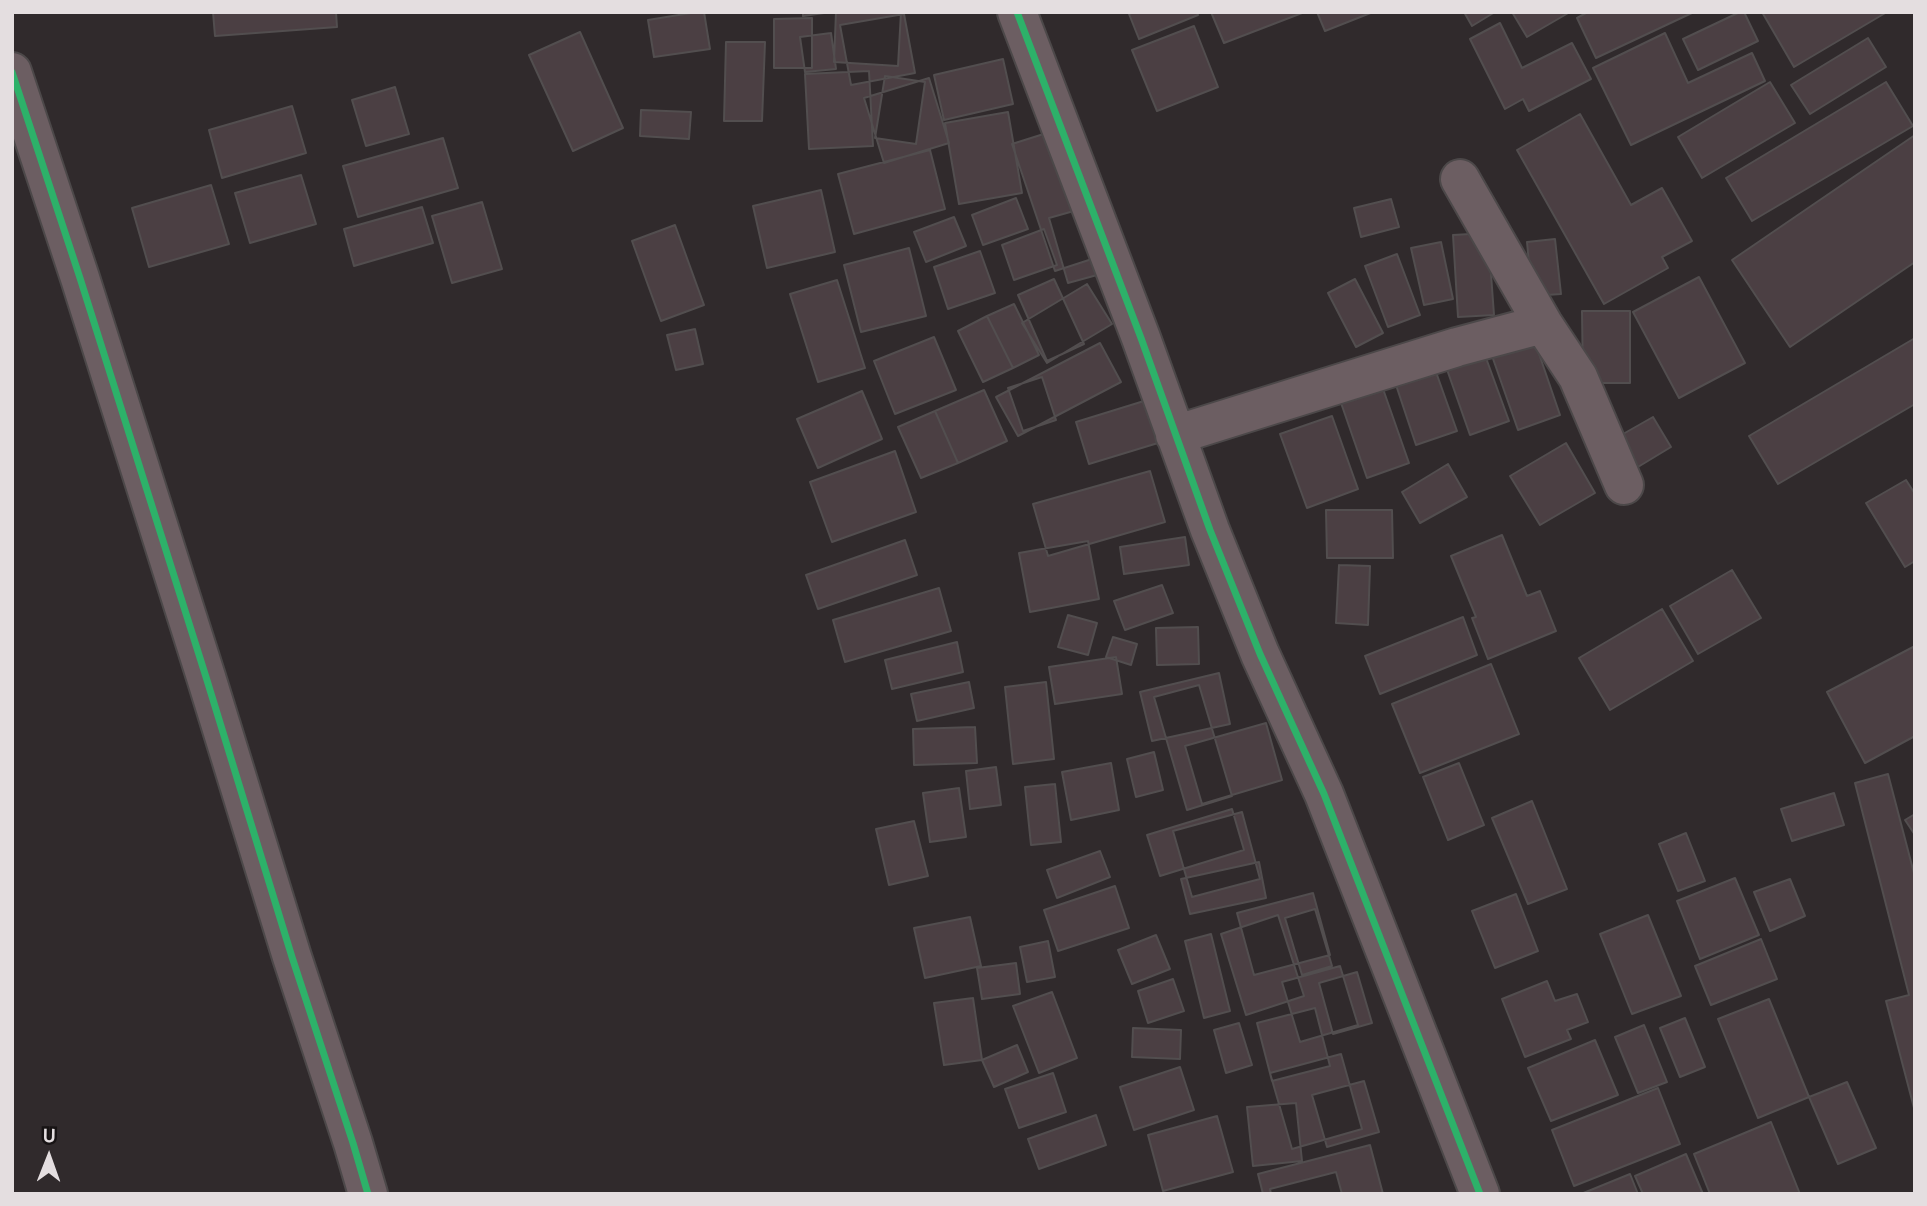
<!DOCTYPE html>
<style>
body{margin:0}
#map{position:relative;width:1927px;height:1206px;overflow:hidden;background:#302a2c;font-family:"Space Grotesk",sans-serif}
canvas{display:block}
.frame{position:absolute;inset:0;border:14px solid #e4dee0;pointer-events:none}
.north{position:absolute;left:14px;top:1122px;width:70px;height:70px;-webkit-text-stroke:5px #171314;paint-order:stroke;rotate:1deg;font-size:19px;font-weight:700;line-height:28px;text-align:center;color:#e4dee0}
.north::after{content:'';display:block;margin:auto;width:24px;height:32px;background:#e4dee0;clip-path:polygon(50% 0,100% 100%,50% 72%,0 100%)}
</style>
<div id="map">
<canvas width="1927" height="1206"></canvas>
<div class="frame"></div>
<div class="north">U</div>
</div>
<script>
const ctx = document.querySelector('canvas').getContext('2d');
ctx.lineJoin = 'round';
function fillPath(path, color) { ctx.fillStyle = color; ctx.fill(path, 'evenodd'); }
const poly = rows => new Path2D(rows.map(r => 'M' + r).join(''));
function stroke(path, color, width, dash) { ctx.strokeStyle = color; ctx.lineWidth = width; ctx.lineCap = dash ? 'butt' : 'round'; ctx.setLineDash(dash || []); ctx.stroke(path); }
const building = poly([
 [213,12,336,12,337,27,215,36,213,12],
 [697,12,704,12,710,49,654,57,648,20,697,12],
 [803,12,831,12,803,16,803,12],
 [836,12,901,12,898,66,834,62,836,12],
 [1134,12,1197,12,1198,15,1139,39,1129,14,1134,12],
 [1211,12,1302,12,1302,13,1224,43,1211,12],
 [1317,12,1373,12,1325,31,1317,12],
 [1464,12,1495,12,1472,26,1464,12],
 [1512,12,1570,12,1527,37,1512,12],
 [1588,12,1694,12,1596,58,1577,18,1588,12],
 [1740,12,1744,12,1758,41,1698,70,1683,39,1740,12],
 [1762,12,1887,12,1794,67,1762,12],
 [904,14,915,73,851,85,840,25,904,14],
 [812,18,812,68,774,68,774,19,812,18],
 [1500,23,1522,68,1572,43,1591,79,1529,111,1523,99,1505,109,1470,39,1500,23],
 [1194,26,1218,87,1157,111,1132,50,1194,26],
 [580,32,623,128,573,151,529,55,580,32],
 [831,33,836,69,805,72,800,37,831,33],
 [1665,33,1688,83,1752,53,1765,81,1631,145,1593,68,1665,33],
 [1868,38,1886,67,1810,114,1791,85,1868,38],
 [726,42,765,42,762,121,724,121,726,42],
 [1003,59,1013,104,944,120,934,75,1003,59],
 [869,71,873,146,809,149,805,74,869,71],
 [885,76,925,82,916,144,875,138,885,76],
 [929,78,949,143,884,163,864,98,929,78],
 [1770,82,1795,123,1702,178,1678,137,1770,82],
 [1886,82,1913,126,1752,221,1726,178,1886,82],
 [395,87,409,134,366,146,352,100,395,87],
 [292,106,306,153,222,178,209,130,292,106],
 [641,110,691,112,689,139,640,136,641,110],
 [1008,112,1022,193,959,204,945,123,1008,112],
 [1580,114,1631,205,1662,188,1692,241,1662,257,1668,268,1604,304,1517,150,1580,114],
 [1050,132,1092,259,1055,271,1012,144,1050,132],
 [1915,135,1915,262,1790,347,1732,260,1915,135],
 [443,138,458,188,358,217,343,166,443,138],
 [930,150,945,209,854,234,838,174,930,150],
 [301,175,316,224,250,243,235,193,301,175],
 [211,185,229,244,149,267,132,208,211,185],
 [821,190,835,252,767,268,753,206,821,190],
 [1016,198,1028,229,983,245,972,215,1016,198],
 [1391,199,1399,227,1361,237,1354,208,1391,199],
 [482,202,502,269,452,283,432,216,482,202],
 [422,207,433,243,354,266,344,229,422,207],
 [1088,207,1108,272,1068,283,1049,218,1088,207],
 [954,217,966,246,926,262,914,232,954,217],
 [675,225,704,305,661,321,632,241,675,225],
 [1044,229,1057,265,1014,280,1002,245,1044,229],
 [1488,233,1494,315,1458,317,1453,235,1488,233],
 [1555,239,1561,294,1532,296,1527,242,1555,239],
 [1441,242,1453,299,1424,305,1411,248,1441,242],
 [909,248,926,316,861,332,844,265,909,248],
 [980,251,995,293,948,309,934,267,980,251],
 [1397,254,1420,315,1388,327,1365,266,1397,254],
 [1699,277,1745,363,1679,398,1633,312,1699,277],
 [1054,279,1084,344,1047,361,1018,295,1054,279],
 [1355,279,1383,333,1356,347,1328,293,1355,279],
 [837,280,865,368,818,382,790,294,837,280],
 [1087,284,1112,324,1047,363,1022,323,1087,284],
 [1014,304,1039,355,1013,368,987,316,1014,304],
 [1582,311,1630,311,1630,383,1583,383,1582,311],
 [987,316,1013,368,983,382,958,331,987,316],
 [695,329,703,364,676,370,667,335,695,329],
 [934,337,956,390,895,414,874,361,934,337],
 [1915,338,1915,404,1778,484,1749,436,1915,338],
 [1534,339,1560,415,1518,430,1491,353,1534,339],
 [1100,343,1121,382,1018,436,996,397,1100,343],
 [1482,347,1509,421,1470,435,1444,361,1482,347],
 [1436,372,1457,431,1416,445,1396,385,1436,372],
 [1042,377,1056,420,1023,431,1008,388,1042,377],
 [1382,386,1409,463,1367,478,1340,400,1382,386],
 [984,390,1007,441,958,463,935,411,984,390],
 [862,391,882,439,818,468,797,419,862,391],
 [1144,401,1158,443,1089,464,1076,422,1144,401],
 [935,411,958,463,921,478,898,427,935,411],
 [1332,416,1358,489,1307,508,1280,434,1332,416],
 [1653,417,1671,447,1628,473,1609,442,1653,417],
 [1566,443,1595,493,1540,525,1510,476,1566,443],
 [895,451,916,512,832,542,810,482,895,451],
 [1448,464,1467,497,1420,523,1402,492,1448,464],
 [1150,471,1165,522,1048,556,1033,504,1150,471],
 [1906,480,1915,494,1915,561,1905,567,1866,503,1906,480],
 [1326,510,1392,510,1393,558,1327,558,1326,510],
 [1502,535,1527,596,1540,591,1556,631,1488,659,1472,618,1476,617,1451,556,1502,535],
 [1185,537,1189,565,1124,574,1120,547,1185,537],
 [905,540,917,575,818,609,806,575,905,540],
 [1088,541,1099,599,1030,612,1019,553,1088,541],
 [1339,565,1370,566,1368,625,1336,623,1339,565],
 [1732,570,1761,618,1698,654,1670,606,1732,570],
 [1162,585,1173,613,1125,630,1114,601,1162,585],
 [939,588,951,631,845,662,833,620,939,588],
 [1662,609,1693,661,1610,710,1579,658,1662,609],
 [1068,615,1097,623,1088,655,1058,647,1068,615],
 [1463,617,1477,655,1380,694,1365,656,1463,617],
 [1198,627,1199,664,1157,665,1156,628,1198,627],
 [1113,637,1137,644,1131,665,1106,657,1113,637],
 [957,642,963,672,892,689,885,660,957,642],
 [1915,646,1915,736,1865,763,1827,692,1915,646],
 [1116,657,1122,694,1055,704,1049,667,1116,657],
 [1491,664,1519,734,1420,773,1392,704,1491,664],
 [1219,673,1230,724,1152,741,1140,692,1219,673],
 [969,682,974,708,917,721,911,694,969,682],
 [1046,682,1054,759,1013,764,1005,687,1046,682],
 [1199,685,1232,796,1187,810,1154,697,1199,685],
 [1266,723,1282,780,1202,804,1185,746,1266,723],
 [975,727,977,763,914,765,913,729,975,727],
 [1154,752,1163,790,1136,797,1127,759,1154,752],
 [1111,763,1119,810,1071,820,1062,772,1111,763],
 [1459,763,1484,825,1448,840,1423,777,1459,763],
 [996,767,1001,805,970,809,966,771,996,767],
 [1888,774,1915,877,1914,1108,1886,1001,1909,995,1855,783,1888,774],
 [1055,784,1061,842,1031,845,1025,787,1055,784],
 [959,788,966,837,930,842,923,793,959,788],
 [1834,793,1844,825,1792,841,1781,809,1834,793],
 [1532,801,1567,889,1528,904,1492,818,1532,801],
 [1232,809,1244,850,1160,876,1147,835,1232,809],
 [1242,812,1260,879,1192,897,1173,831,1242,812],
 [1915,814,1915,835,1905,820,1915,814],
 [914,821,928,876,889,885,876,829,914,821],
 [1686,833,1705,881,1678,891,1659,844,1686,833],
 [1100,851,1110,877,1057,898,1047,870,1100,851],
 [1259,862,1266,898,1190,914,1181,879,1259,862],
 [1735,878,1759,935,1700,959,1677,901,1735,878],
 [1790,879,1805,916,1770,931,1754,892,1790,879],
 [1115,886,1129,928,1058,951,1044,910,1115,886],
 [1313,893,1330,955,1254,975,1237,913,1313,893],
 [1516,894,1538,951,1495,968,1472,911,1516,894],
 [1315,909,1332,966,1302,975,1285,918,1315,909],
 [1278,915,1304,996,1246,1015,1221,934,1278,915],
 [1648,915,1681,996,1632,1014,1600,934,1648,915],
 [970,917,981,966,925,978,914,928,970,917],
 [1211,934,1230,1011,1204,1018,1185,941,1211,934],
 [1156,935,1170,969,1132,984,1118,950,1156,935],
 [1761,939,1777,979,1711,1005,1695,966,1761,939],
 [1048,941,1055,977,1027,982,1020,947,1048,941],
 [1016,963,1020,994,982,999,977,968,1016,963],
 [1340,966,1358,1025,1300,1042,1282,982,1340,966],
 [1357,972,1372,1023,1333,1034,1319,983,1357,972],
 [1173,979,1184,1011,1148,1023,1138,991,1173,979],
 [1547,981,1555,1001,1577,994,1588,1022,1567,1030,1571,1039,1525,1057,1502,999,1547,981],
 [1052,992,1077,1058,1039,1073,1013,1006,1052,992],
 [973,998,982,1060,944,1065,934,1003,973,998],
 [1769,999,1809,1097,1758,1118,1718,1019,1769,999],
 [1315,1008,1330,1066,1272,1081,1257,1023,1315,1008],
 [1685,1018,1705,1067,1680,1077,1660,1028,1685,1018],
 [1239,1023,1252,1065,1226,1073,1214,1030,1239,1023],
 [1644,1025,1667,1082,1638,1093,1615,1037,1644,1025],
 [1133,1028,1181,1030,1180,1059,1132,1057,1133,1028],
 [1595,1040,1618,1095,1551,1121,1528,1068,1595,1040],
 [1017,1045,1028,1072,994,1087,982,1060,1017,1045],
 [1341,1054,1362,1129,1292,1149,1270,1073,1341,1054],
 [1180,1067,1194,1110,1134,1130,1120,1087,1180,1067],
 [1053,1073,1066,1112,1019,1128,1005,1089,1053,1073],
 [1364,1081,1379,1132,1327,1147,1312,1095,1364,1081],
 [1847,1082,1876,1148,1838,1164,1809,1097,1847,1082],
 [1658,1088,1680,1144,1574,1186,1552,1130,1658,1088],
 [1296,1103,1302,1161,1253,1166,1247,1107,1296,1103],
 [1096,1115,1106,1145,1039,1169,1028,1139,1096,1115],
 [1217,1116,1233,1172,1163,1191,1148,1135,1217,1116],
 [1771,1122,1800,1194,1710,1194,1694,1154,1771,1122],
 [1370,1145,1383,1194,1263,1194,1258,1174,1370,1145],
 [1686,1154,1703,1194,1643,1194,1635,1176,1686,1154],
 [1336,1172,1342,1194,1271,1194,1270,1189,1336,1172],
 [1630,1174,1638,1194,1581,1194,1630,1174]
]);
const minor = poly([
 [1017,12,1141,338,1210,530,1260,654,1324,794,1480,1194],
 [12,72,80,278,206,677,292,957,353,1143,368,1194],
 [1460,179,1543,324,1578,377,1624,485],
 [1175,435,1457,347,1543,324]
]);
const cycleway = poly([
 [1017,12,1141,338,1210,530,1260,654,1324,794,1480,1194],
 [12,72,80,278,206,677,292,957,353,1143,368,1194]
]);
fillPath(building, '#4b3f43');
stroke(building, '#524e4f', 2);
stroke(minor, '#4c4849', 42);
stroke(minor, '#6c5e62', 38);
stroke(cycleway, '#2db169', 7);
</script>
